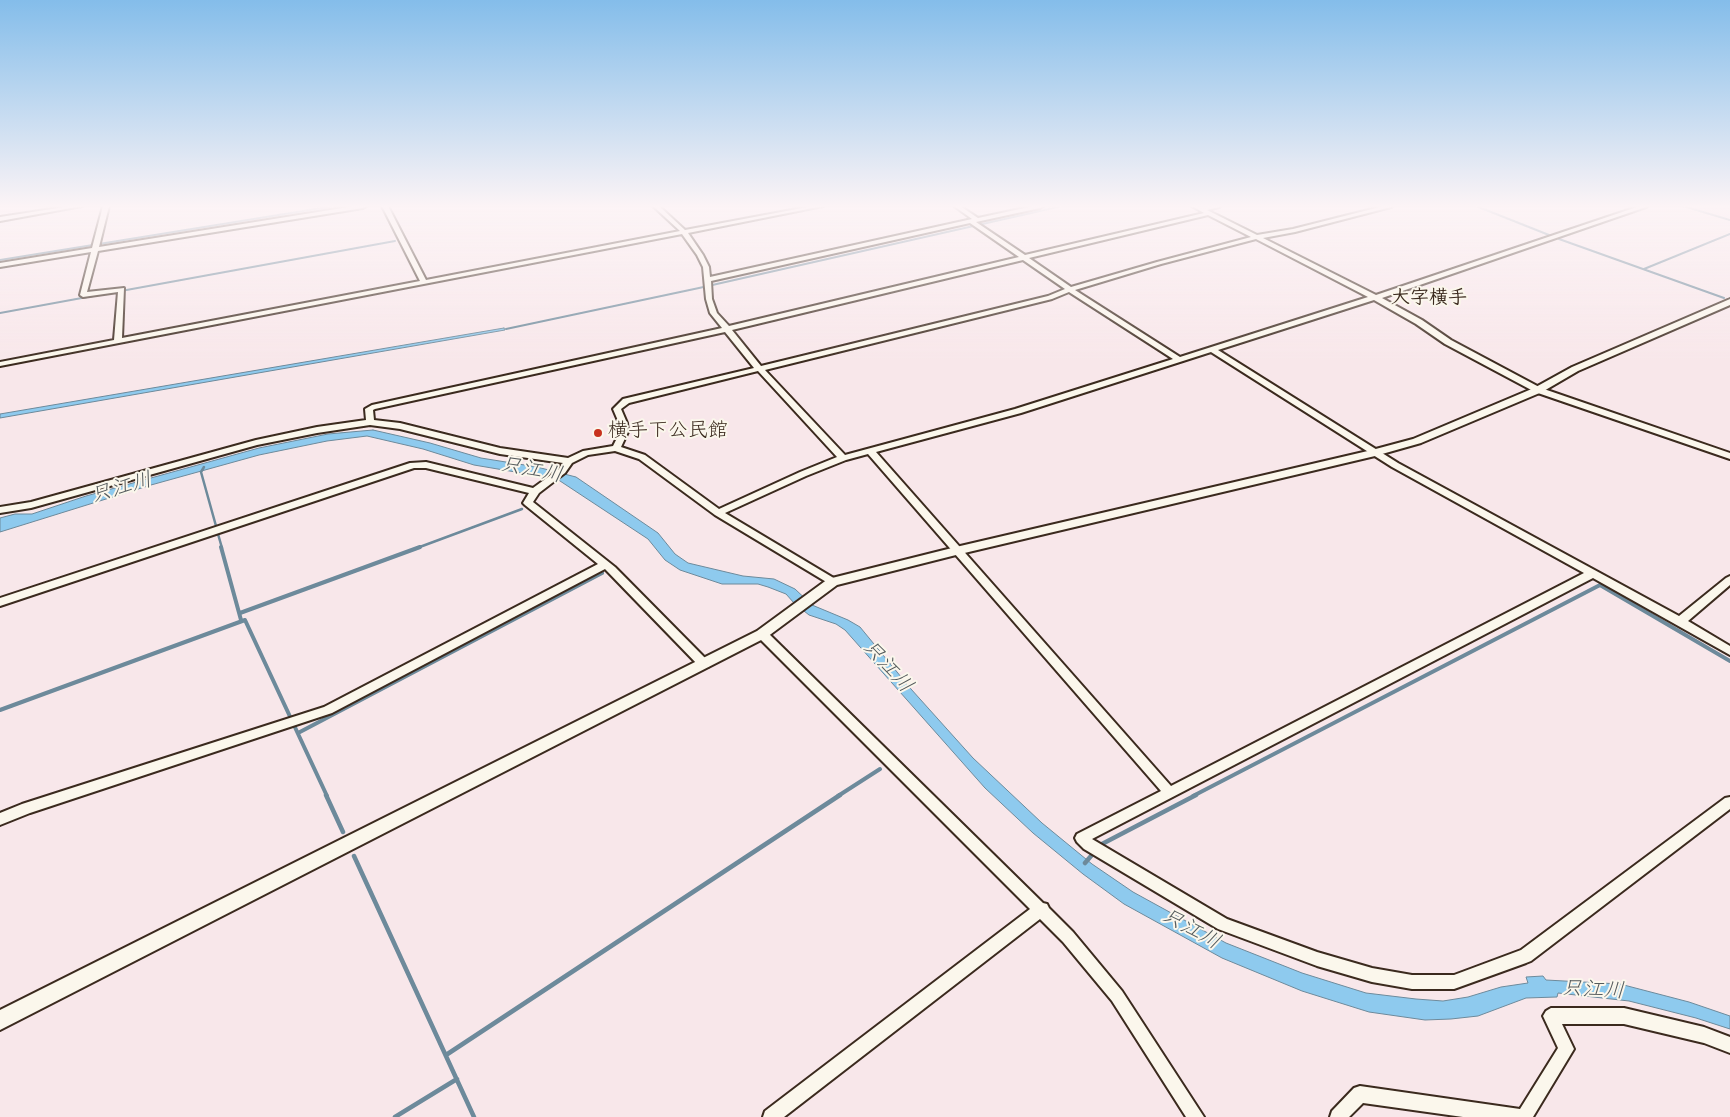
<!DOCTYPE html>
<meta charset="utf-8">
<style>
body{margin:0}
canvas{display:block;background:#f8e7ea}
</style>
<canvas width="1730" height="1117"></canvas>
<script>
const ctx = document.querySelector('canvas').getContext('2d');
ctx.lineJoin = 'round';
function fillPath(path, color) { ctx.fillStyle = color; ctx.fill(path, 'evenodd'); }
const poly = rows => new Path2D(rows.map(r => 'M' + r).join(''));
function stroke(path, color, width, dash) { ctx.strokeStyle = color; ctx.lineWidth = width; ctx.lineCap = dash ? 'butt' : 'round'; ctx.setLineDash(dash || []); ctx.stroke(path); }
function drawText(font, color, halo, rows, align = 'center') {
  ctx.font = font + ' "Indie Flower","Klee One",sans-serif'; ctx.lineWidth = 4; ctx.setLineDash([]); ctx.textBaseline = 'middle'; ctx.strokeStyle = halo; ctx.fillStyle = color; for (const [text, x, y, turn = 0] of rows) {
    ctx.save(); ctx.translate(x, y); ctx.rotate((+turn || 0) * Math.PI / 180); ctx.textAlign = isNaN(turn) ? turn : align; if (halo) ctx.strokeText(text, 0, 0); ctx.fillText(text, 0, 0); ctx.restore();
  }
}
const built = poly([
 [1686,206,1730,206,1730,219]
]);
const water = poly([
 [504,328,505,330,0,418,0,414,504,328],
 [373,430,430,443,481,458,537,467,576,477,658,533,675,554,688,563,743,576,774,579,795,589,812,605,848,620,860,627,911,689,973,758,1042,823,1092,864,1133,892,1226,943,1302,973,1366,993,1416,999,1443,1001,1468,997,1501,987,1528,983,1526,977,1543,976,1546,980,1620,984,1689,1002,1730,1016,1730,1029,1696,1018,1629,1001,1558,993,1557,997,1526,998,1478,1016,1451,1019,1425,1020,1369,1012,1302,991,1222,958,1124,904,1083,874,1033,833,985,788,845,630,836,624,809,615,794,603,786,594,768,587,758,584,722,584,680,570,665,560,648,539,557,479,474,465,423,449,367,436,327,441,259,455,151,485,0,532,0,518,15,514,32,514,86,496,259,448,328,434,373,430]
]);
const streamFar3 = poly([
 [1476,206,1549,235],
 [1683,206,1730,220],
 [29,213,70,206],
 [1559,239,1724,298],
 [0,260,334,206],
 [1644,269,1730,234],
 [121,291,395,241],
 [0,313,109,293],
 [506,329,699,288,1062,206]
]);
const streamFar2 = poly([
 [204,467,201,472,216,526],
 [218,534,222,548],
 [417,548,522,509]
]);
const streamFar1 = poly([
 [221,547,241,620],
 [240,613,420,547],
 [0,710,245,620,327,796],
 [298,733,602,573],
 [838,796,880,769],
 [1193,796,1600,585,1730,661]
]);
const stream = poly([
 [326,795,343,832],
 [1102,844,1196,795],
 [354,856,474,1117],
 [1085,863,1091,856],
 [446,1055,840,795],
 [395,1117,457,1079]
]);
const minor = poly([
 [71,206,82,206,0,221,0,217,71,206],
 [103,206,109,206,99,247,355,206,366,206,363,208,98,251,87,292,124,288,122,338,420,281,382,206,388,206,426,280,680,231,653,206,659,206,685,230,813,206,823,206,688,233,703,255,709,267,710,277,972,219,954,206,960,206,978,218,1034,206,1043,206,1040,208,976,222,1025,255,1204,213,1192,206,1202,207,1220,206,1219,207,1207,210,1257,235,1293,229,1384,206,1392,206,1391,207,1295,232,1263,238,1376,295,1640,206,1647,206,1646,207,1382,298,1422,320,1451,340,1541,388,1730,453,1730,459,1535,392,1445,344,1416,324,1374,300,1218,350,1398,463,1679,616,1726,578,1730,576,1730,585,1688,621,1730,646,1730,655,1593,578,1092,839,1227,919,1317,952,1372,968,1412,975,1454,975,1521,950,1725,798,1730,797,1730,809,1531,961,1526,963,1454,989,1412,989,1372,982,1317,966,1218,929,1084,849,1077,842,1075,838,1077,834,1161,791,868,454,846,460,806,476,725,513,837,580,838,582,833,586,715,515,639,459,615,451,588,455,572,463,565,473,539,493,533,502,615,567,708,661,710,664,708,667,700,667,605,569,332,713,30,813,0,825,0,813,22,804,324,707,598,564,525,505,523,503,529,493,426,468,414,468,0,606,0,598,410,463,426,462,533,488,559,469,563,463,500,454,400,429,370,425,317,433,257,445,31,508,0,513,0,507,31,502,256,440,317,427,366,420,365,409,372,405,722,328,710,313,706,299,703,267,697,255,682,234,0,366,0,362,114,340,118,292,83,297,80,295,91,252,0,267,0,263,92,248,103,206],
 [1208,215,1251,237,1157,262,1071,287,1029,258,1208,215],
 [970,223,1019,257,729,326,717,313,712,299,711,281,970,223],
 [1256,239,1368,297,1180,357,1075,290,1161,264,1256,239],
 [1023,260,1065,289,1048,296,761,366,732,330,1023,260],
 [1069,292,1173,359,1015,409,845,455,765,370,1052,299,1069,292],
 [725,332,754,368,623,399,613,409,619,423,620,432,613,446,583,451,568,458,500,448,400,423,374,420,373,410,375,409,725,332],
 [1211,352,1392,467,1584,573,1171,786,876,452,1021,413,1211,352],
 [758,371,837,457,800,472,719,509,645,455,621,447,628,432,627,423,621,409,629,403,758,371],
 [762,630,766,631,1043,903,1047,904,1049,908,1073,932,1122,991,1204,1117,1186,1117,1112,1001,1063,942,1040,919,784,1117,763,1117,765,1111,1030,909,758,637,757,634,758,631,762,630],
 [1551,1008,1624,1008,1704,1027,1730,1037,1730,1053,1704,1043,1624,1024,1562,1024,1574,1049,1533,1117,1463,1117,1363,1103,1349,1117,1330,1117,1332,1111,1354,1088,1360,1086,1520,1109,1558,1048,1543,1016,1546,1011,1551,1008]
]);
const tertiary = poly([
 [1730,299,1730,305,1578,371,1542,392,1421,443,1375,456,956,555,837,585,767,637,0,1030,0,1010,757,631,828,579,956,547,1372,450,1413,439,1534,388,1572,367,1730,299]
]);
const markers = [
 [598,433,5,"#c8321e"]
];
const farQuarternames = [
 ["大字横手",1429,300]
];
const poiNames = [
 ["横手下公民館",608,433]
];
const waterNames = [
 ["只江川",531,472,11],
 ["只江川",122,490,-16],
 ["只江川",886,668,48],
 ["只江川",1190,931,29],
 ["只江川",1593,992,3]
];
fillPath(built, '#f6dce8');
fillPath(water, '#8ecaee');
stroke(water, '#6d8a9b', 1);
stroke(streamFar3, '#6d8a9b', 2);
stroke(streamFar2, '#6d8a9b', 2.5);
stroke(streamFar1, '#6d8a9b', 4);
stroke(stream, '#6d8a9b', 4.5);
stroke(minor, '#3b2a1e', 4);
stroke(tertiary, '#3b2a1e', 4);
fillPath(minor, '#fbf7ec');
fillPath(tertiary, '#fbf7ec');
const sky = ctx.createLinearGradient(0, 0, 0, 362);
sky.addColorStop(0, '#84bdea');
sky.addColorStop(0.57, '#fcf4f6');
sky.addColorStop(1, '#fcf4f600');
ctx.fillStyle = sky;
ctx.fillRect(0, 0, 1730, 362);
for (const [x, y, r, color] of markers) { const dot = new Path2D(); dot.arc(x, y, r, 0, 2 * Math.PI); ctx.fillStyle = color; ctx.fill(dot); stroke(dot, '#fbf7ec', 2); }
drawText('bold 19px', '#3b2a1e', '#fbf7ec', farQuarternames);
drawText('20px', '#3b2a1e', '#fbf7ec', poiNames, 'left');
drawText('italic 21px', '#545a5c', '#fbf7ec', waterNames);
</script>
